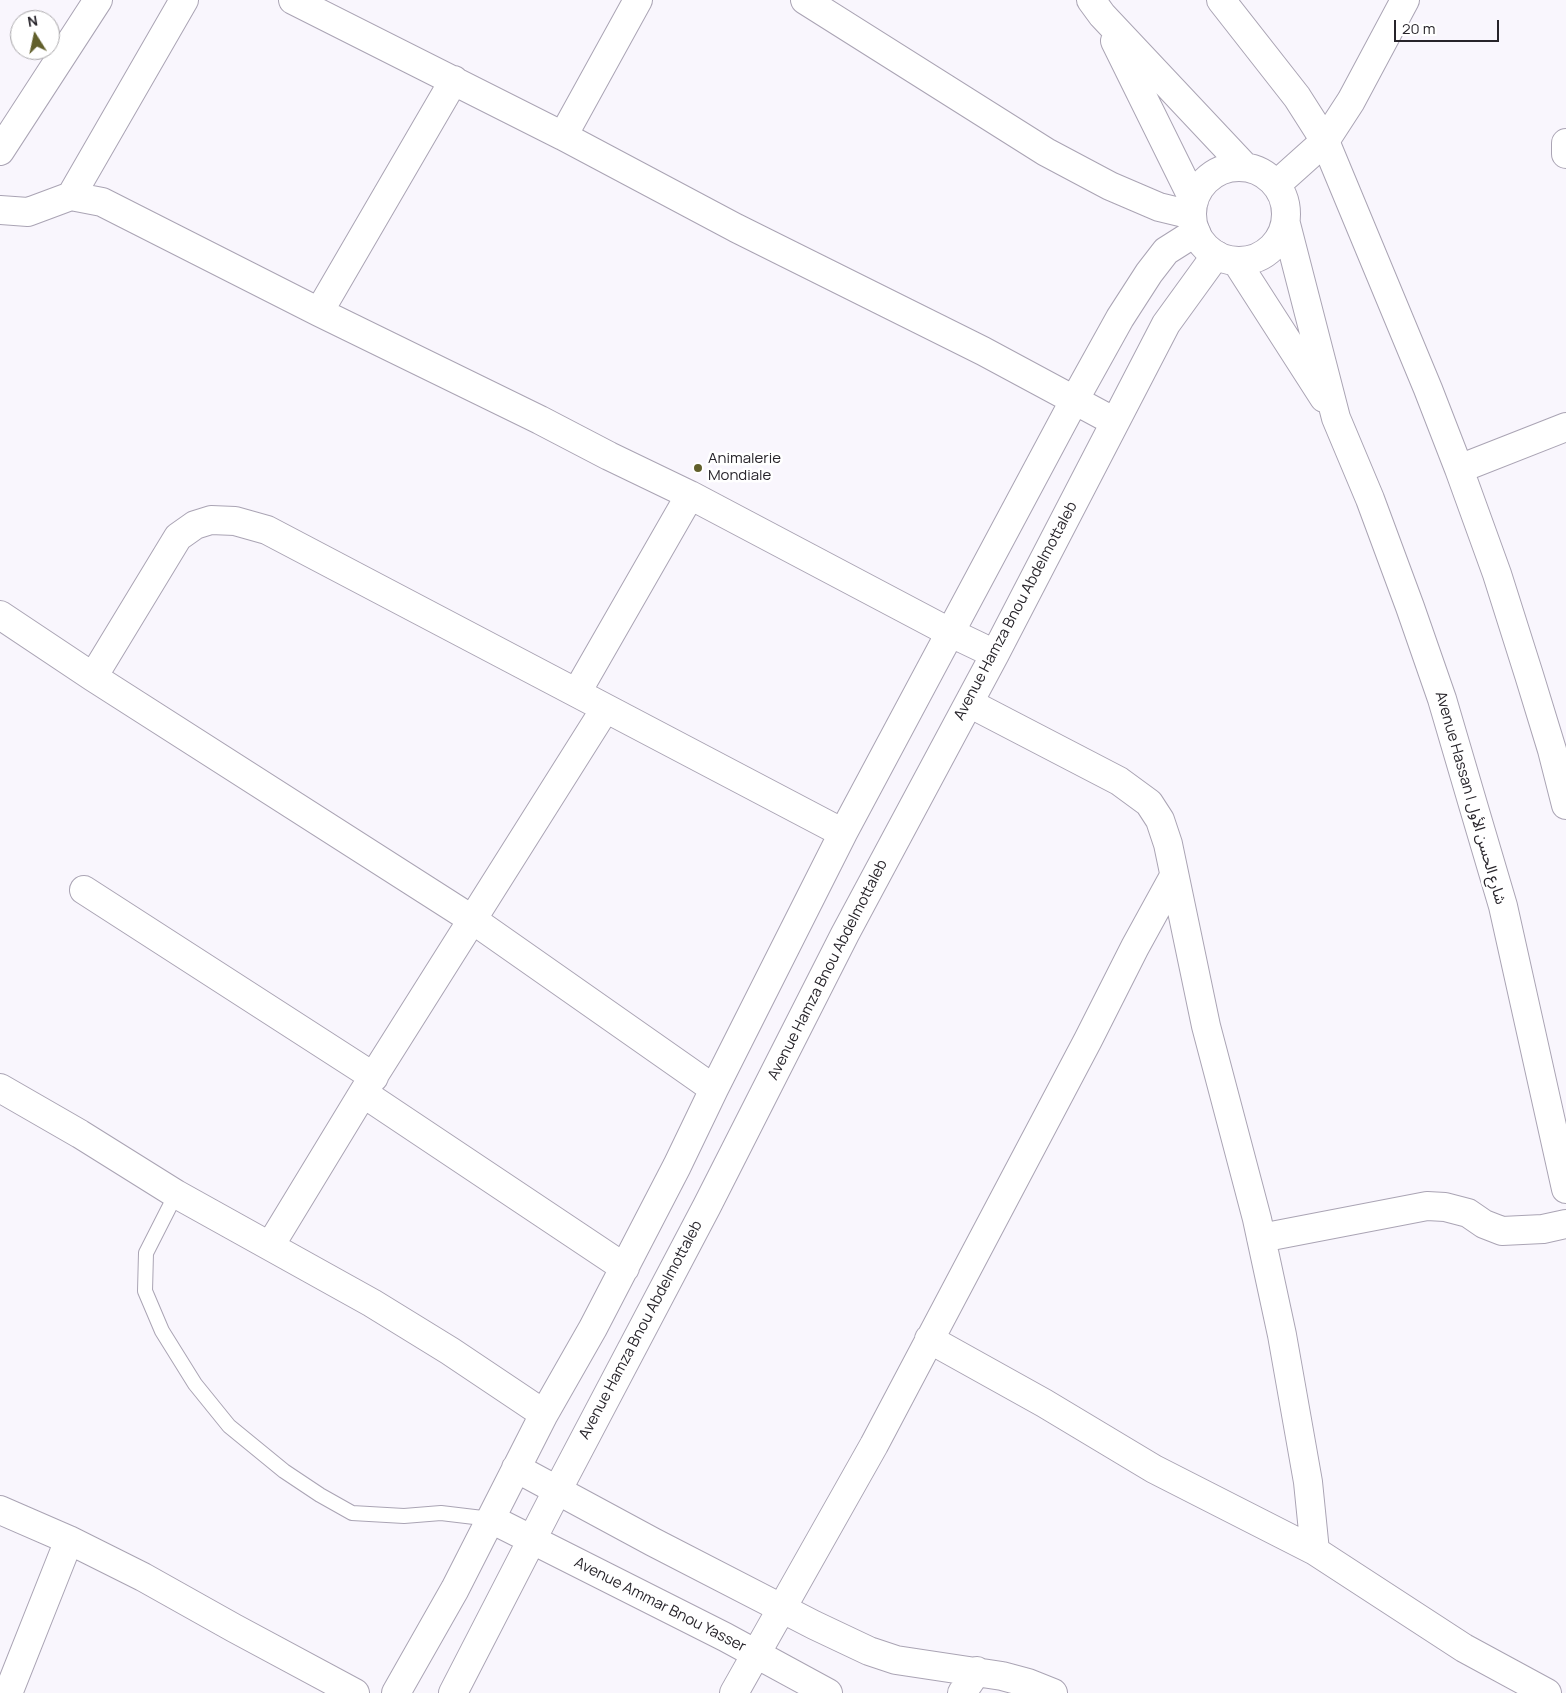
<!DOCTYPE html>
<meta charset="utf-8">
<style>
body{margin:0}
#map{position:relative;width:1566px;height:1693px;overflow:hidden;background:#f9f6fd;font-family:Manrope,sans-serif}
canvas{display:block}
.north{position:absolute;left:10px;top:10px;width:50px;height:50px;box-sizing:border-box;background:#fff;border:1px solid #a9a7aa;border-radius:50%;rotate:350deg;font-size:14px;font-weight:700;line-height:20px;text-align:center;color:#27242a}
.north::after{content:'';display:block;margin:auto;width:18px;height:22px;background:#615f2b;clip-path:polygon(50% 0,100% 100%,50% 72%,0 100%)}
.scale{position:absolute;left:1394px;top:20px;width:105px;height:22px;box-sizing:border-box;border:2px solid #27242a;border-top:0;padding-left:6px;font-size:15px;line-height:18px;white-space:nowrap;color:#27242a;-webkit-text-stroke:4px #fff;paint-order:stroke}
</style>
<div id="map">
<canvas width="1566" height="1693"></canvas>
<div class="north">N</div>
<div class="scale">20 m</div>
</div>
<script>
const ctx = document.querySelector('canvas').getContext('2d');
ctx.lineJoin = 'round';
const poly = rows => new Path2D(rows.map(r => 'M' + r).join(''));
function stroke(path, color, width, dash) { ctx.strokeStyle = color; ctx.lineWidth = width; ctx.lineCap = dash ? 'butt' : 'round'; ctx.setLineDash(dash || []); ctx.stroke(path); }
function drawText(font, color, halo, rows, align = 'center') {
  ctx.font = font + ' Manrope,"Noto Sans Arabic",sans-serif'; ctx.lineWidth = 5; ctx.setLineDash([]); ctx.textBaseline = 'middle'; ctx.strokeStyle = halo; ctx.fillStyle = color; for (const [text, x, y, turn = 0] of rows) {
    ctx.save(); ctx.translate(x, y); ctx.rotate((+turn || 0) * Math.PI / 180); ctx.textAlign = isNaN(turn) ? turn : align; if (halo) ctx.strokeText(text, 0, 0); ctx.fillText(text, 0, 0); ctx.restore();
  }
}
const lane = poly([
 [176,1194,146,1253,145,1291,162,1331,195,1384,229,1426,284,1471,320,1495,352,1513,404,1516,441,1513,491,1519]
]);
const street = poly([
 [293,0,563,136,736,228,983,351,1115,422],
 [805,0,1046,152,1110,186,1159,207,1192,215],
 [1221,0,1297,97,1325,141,1428,389,1459,469,1497,574,1529,675,1552,750,1566,805],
 [563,136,638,0],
 [1566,143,1566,154],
 [0,151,98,0],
 [71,196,184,0],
 [0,210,28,212,71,196,102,202,319,312,540,420,609,456,690,495,951,633,995,654],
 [319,312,454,80],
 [1459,469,1566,427],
 [0,615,93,677,473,920,714,1089],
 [93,677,178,537,195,525,211,520,235,521,267,530,843,833],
 [577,692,690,495],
 [969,703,1119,781,1149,803,1160,820,1168,844,1206,1026,1257,1219,1282,1335,1308,1482,1315,1551,1464,1648,1547,1693],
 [84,890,374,1077],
 [0,1088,80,1134,176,1194,372,1303,450,1351,544,1414],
 [363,1093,625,1268],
 [1261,1238,1427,1206,1445,1207,1468,1213,1484,1224,1502,1231,1543,1229,1566,1224],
 [270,1246,363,1093,605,709],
 [929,1339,1044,1403,1154,1469,1315,1551],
 [516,1468,653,1542,814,1625,869,1651,896,1660,1002,1676,1028,1683,1053,1693],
 [0,1510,69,1540,143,1577,234,1628,355,1693],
 [491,1519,725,1637,828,1693],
 [9,1691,69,1540],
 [396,1693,455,1589,544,1414,593,1328,677,1166,714,1089,843,833,1075,399,1120,318,1149,273,1166,251,1196,232],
 [453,1693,557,1491,707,1206,845,934,995,654,1166,324,1216,255],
 [734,1693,874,1445,1088,1040,1135,947,1174,876],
 [962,1693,977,1671]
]);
const secondary = poly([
 [1091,0,1102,15,1245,167],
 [1115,41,1194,201],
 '1192 214a47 47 0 1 1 94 0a47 47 0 1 1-94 0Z',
 [1277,184,1325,141,1351,101,1405,0],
 [1286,224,1336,418,1370,499,1410,607,1442,699,1474,808,1503,906,1566,1189],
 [1236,261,1324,398]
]);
const markers = [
 [698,468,5,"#615f2b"]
];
const poiNames = [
 ["Animalerie",708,459],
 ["Mondiale",708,476]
];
const streetNames = [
 ["Avenue Hamza Bnou Abdelmottaleb",1016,611,-62],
 ["Avenue Hassan I شارع الحسن الأول",1470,798,74],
 ["Avenue Hamza Bnou Abdelmottaleb",828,970,-63],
 ["Avenue Hamza Bnou Abdelmottaleb",641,1330,-62],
 ["Avenue Ammar Bnou Yasser",660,1605,27]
];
stroke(lane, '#aaa4b4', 16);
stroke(street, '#aaa4b4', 30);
stroke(secondary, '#aaa4b4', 30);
stroke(lane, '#fff', 14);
stroke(street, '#fff', 28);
stroke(secondary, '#fff', 28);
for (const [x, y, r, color] of markers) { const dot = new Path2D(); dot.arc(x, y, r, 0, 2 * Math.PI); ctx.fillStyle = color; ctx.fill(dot); stroke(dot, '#fff', 2); }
drawText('15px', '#27242a', '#fff', poiNames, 'left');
drawText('15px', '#27242a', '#fff', streetNames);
</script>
